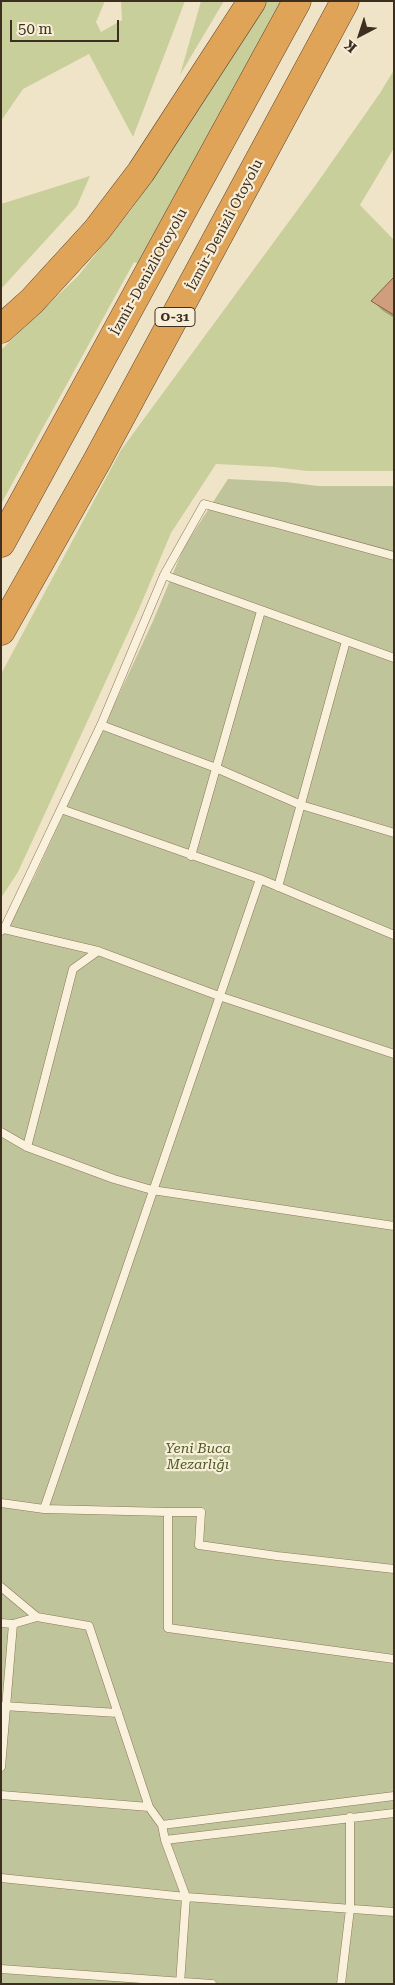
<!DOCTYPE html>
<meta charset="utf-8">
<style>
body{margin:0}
#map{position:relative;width:395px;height:1985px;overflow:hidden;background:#f0e4c8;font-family:"Roboto Serif",serif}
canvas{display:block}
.frame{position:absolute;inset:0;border:2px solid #3d2e20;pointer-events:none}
.north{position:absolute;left:335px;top:10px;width:50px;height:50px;-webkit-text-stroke:4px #f7eed8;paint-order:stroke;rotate:220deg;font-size:14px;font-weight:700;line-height:20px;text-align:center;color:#3d2e20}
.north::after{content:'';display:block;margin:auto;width:18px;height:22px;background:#3d2e20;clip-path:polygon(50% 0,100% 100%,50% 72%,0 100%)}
.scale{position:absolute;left:10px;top:20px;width:109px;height:22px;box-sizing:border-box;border:2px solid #3d2e20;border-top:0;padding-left:6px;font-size:15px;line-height:18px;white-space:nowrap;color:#3d2e20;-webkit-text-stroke:4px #f7eed8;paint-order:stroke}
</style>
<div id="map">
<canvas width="395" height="1985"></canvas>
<div class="frame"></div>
<div class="north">K</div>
<div class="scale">50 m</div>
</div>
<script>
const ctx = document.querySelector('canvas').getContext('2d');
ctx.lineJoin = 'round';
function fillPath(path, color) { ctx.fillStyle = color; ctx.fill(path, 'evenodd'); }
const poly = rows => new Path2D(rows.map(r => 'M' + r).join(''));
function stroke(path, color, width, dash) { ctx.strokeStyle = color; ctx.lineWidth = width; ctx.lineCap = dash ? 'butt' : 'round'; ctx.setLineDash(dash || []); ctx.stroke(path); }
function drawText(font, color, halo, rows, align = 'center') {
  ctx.font = font + ' "Roboto Serif",serif'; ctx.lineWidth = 4.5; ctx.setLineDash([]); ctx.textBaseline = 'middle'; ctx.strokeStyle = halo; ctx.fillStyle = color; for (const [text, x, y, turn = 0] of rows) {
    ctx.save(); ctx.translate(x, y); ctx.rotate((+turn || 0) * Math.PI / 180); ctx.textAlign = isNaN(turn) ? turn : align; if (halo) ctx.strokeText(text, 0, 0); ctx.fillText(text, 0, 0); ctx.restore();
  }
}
const green = poly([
 [1,1,105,1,96,22,101,32,122,20,121,1,185,1,133,137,89,54,23,89,1,121],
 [201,1,224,1,180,75],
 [266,1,281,1,139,264,134,262,1,504,1,350,78,276,131,210,189,123],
 [394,70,394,148,360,205,394,240,394,277,372,301,394,315,394,471,307,471,274,467,216,464,171,533,139,609,18,872,1,898,1,674,121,450,315,186,380,93],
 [90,176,77,206,1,289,1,204]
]);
const cemetery = poly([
 [228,479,286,482,318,486,394,486,394,1984,1,1984,1,931,33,880,153,621,184,547]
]);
const shadow = poly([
 [394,278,394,318,383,311,373,301]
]);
const building = poly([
 [394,277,394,315,371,301,394,277]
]);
const service = poly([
 [164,575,394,658],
 [101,725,216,768,301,805,394,833],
 [61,809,101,725,164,575,204,504,394,556],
 [191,856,261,611],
 [278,887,346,641],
 [4,929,61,809,260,879],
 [1,931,4,929,98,951],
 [1,1132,27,1147,114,1179,152,1190,394,1226],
 [27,1147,73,969,98,951,219,996,394,1054],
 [1,1503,44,1509,168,1512],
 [44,1509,260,879,394,935],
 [394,1569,277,1556,199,1545,201,1512,168,1512,168,1628,394,1659],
 [1,1587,37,1617,89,1626,149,1807,162,1825],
 [1,1623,13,1624,37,1617],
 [3,1706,118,1713],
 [1,1767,13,1624],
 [1,1795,149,1807],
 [165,1840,394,1813],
 [1,1878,186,1897,394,1912],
 [1,1969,212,1984],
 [180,1984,186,1897,165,1840,162,1825,394,1796],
 [341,1984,350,1909,350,1817]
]);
const motorway = poly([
 [1,329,32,301,97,230,141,172,252,1],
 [1,543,297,1],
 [1,631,97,461,345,1]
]);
const shields = [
 [175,317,40]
];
const shieldNames = [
 ["O-31",175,317]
];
const streetNames = [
 ["İzmir-Denizli Otoyolu",225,225,-62],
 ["İzmir-DenizliOtoyolu",149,272,-61]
];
const parkNames = [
 ["Yeni Buca",198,1449],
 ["Mezarlığı",198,1465]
];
fillPath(green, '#c9cf9b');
fillPath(cemetery, '#bfc49a');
fillPath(shadow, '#0003');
fillPath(building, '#cf9f7d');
stroke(building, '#8d5f41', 1);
stroke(service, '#8d765c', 9);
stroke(motorway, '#5b4430', 29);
stroke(service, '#faf1dc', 8);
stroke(motorway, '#e0a458', 28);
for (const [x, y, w] of shields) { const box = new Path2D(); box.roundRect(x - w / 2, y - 9.5, w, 19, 4); ctx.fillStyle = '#f7eed8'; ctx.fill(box); stroke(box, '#3d2e20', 1); }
drawText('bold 12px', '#3d2e20', null, shieldNames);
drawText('14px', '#3d2e20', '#f7eed8', streetNames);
drawText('italic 14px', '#4d5a26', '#f7eed8', parkNames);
</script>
